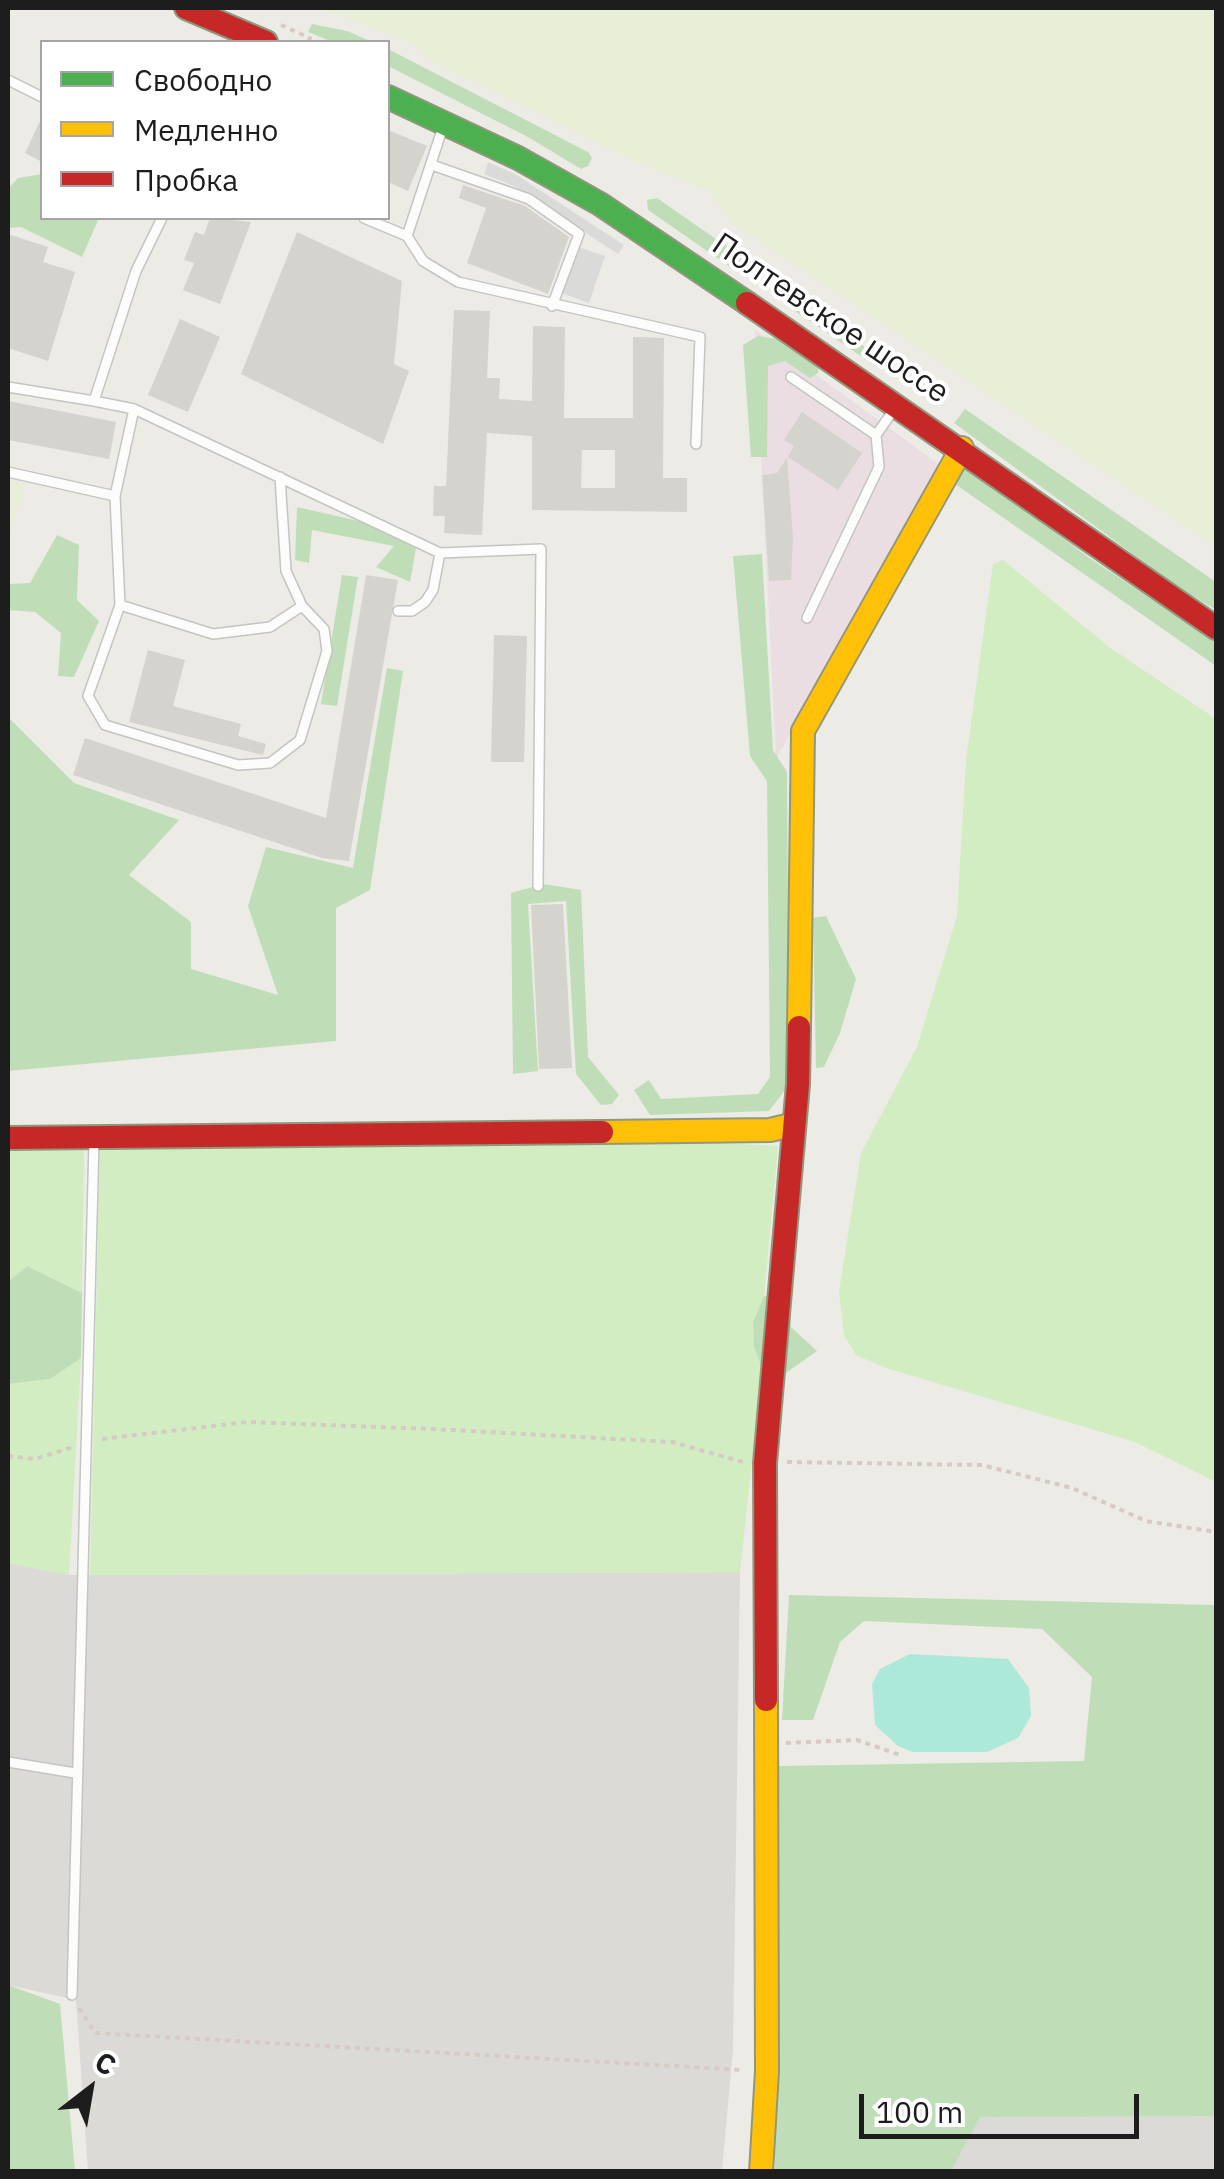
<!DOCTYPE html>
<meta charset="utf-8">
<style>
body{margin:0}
#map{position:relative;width:1224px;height:2179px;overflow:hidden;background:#ecebe6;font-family:"IBM Plex Sans",sans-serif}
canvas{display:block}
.frame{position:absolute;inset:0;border:10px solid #1d1d1d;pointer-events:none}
.legend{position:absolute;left:40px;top:40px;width:350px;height:180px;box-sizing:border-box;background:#fff;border:2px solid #a5a5a5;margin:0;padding:12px 18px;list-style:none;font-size:30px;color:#1d1d1d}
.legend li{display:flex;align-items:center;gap:20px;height:50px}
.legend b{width:50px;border:2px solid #a5a5a5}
.north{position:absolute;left:40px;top:2039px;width:100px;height:100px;-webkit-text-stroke:8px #fff;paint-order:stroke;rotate:31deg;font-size:28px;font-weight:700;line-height:40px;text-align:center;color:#1d1d1d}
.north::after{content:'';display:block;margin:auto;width:35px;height:45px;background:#1d1d1d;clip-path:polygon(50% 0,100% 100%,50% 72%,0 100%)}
.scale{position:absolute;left:859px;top:2094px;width:280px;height:45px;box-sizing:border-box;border:5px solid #1d1d1d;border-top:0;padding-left:12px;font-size:30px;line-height:35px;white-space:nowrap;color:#1d1d1d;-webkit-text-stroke:8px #fff;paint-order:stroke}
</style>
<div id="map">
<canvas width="1224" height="2179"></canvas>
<div class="frame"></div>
<ul class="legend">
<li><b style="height:12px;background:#4caf50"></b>Свободно</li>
<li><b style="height:12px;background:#ffc107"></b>Медленно</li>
<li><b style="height:12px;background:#c62828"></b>Пробка</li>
</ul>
<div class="north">С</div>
<div class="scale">100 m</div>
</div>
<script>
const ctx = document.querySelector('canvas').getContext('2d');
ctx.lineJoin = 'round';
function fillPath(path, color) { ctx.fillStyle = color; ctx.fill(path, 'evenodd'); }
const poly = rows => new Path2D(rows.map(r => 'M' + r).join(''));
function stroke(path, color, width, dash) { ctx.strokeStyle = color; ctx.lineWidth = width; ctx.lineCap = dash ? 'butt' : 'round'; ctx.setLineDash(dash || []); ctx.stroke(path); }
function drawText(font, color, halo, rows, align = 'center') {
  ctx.font = font + ' "IBM Plex Sans",sans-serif'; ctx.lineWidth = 8; ctx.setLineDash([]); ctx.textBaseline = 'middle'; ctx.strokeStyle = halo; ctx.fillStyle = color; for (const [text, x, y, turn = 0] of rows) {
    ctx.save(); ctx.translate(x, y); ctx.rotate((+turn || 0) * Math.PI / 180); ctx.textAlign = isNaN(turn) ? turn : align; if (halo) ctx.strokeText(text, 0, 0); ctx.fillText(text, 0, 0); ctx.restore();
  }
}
const residential = poly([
 [8,1563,69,1575,740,1572,733,2049,722,2171,88,2171,76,2000,8,1985],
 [830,2023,1216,2046,1216,2171,821,2172]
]);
const industrial = poly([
 [755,330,941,466,776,759]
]);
const farmland = poly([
 [321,8,1216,8,1216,547,733,224,708,190,660,173,434,63,412,44],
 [8,480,25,484,8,541]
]);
const grass = poly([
 [1003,560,1109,647,1216,719,1216,1482,1135,1442,886,1368,856,1355,844,1335,839,1292,861,1153,917,1047,957,916,966,760,993,564],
 [696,1142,778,1146,764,1296,753,1322,754,1347,762,1368,740,1572,90,1575,100,1150],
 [8,1150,84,1151,82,1293,27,1266,8,1282],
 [81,1358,69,1575,8,1563,8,1384,49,1379]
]);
const forest = poly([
 [312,24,347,31,373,42,333,42,308,32],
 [388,49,588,152,592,158,588,166,581,169,528,137,388,66],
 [42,174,42,218,99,218,82,257,21,227,8,228,8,189,18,178],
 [657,198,749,262,752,274,742,275,648,210,647,200],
 [791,296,882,359,883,365,877,367,786,305,785,299],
 [758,336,779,339,819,365,818,373,810,378,785,361,768,366,767,457,751,457,743,345],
 [965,409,1216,582,1216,610,1178,587,954,423],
 [964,464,1088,557,1216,642,1216,666,955,484],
 [297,507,363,522,416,548,410,582,376,567,394,546,312,530,309,563,295,560],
 [57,535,79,545,77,600,99,621,74,677,58,676,61,633,35,612,8,610,8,584,30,583],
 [762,554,773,750,787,772,789,1085,769,1111,650,1115,634,1090,649,1080,661,1099,758,1094,770,1077,767,781,750,756,733,556],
 [342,575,358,577,337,706,321,704],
 [387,668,403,671,370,890,336,908,336,1041,8,1071,8,717,74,783,179,820,129,875,191,922,191,969,278,995,248,906,266,847,353,868],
 [543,884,581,890,588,1057,619,1095,612,1104,601,1105,576,1074,566,901,528,904,538,1071,513,1074,511,893],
 [826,916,856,979,840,1033,824,1067,816,1068,813,918],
 [27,1266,82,1293,81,1358,50,1379,8,1384,8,1282],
 [776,1295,790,1304,791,1327,817,1351,783,1375,762,1368,754,1347,753,1322,764,1296],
 [789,1595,1216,1605,1216,2116,980,2117,951,2171,775,2172,778,1766,1084,1761,1092,1677,1042,1629,864,1621,840,1642,813,1720,782,1720],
 [8,1985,60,2004,75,2171,8,2171]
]);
const pitch = poly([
 [910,1654,1008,1659,1029,1688,1031,1716,1018,1738,987,1752,913,1752,898,1746,875,1725,872,1684,880,1669]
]);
const parking = poly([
 [488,162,515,174,624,245,618,254,514,186,484,174],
 [578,247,605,256,589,303,562,293]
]);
const building = poly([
 [42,117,42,162,25,153],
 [388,130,427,146,408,191,388,182],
 [463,185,525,206,569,237,548,294,467,263,486,208,459,198],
 [210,218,251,222,220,304,183,290,194,263,184,260,195,232,204,235],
 [297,232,402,281,394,364,409,371,383,444,241,374],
 [8,234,48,247,43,262,75,272,48,361,8,348],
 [454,310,490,311,487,378,500,378,499,399,532,401,533,326,565,327,564,418,633,418,633,337,664,338,663,478,687,478,687,512,532,510,532,436,487,433,482,535,444,533,445,516,433,516,434,486,446,486],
 [582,450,615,450,615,488,581,488],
 [180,319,220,337,188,412,148,395],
 [8,401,116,422,109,459,8,440],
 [802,412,862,453,838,490,788,457,794,446,784,440],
 [787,458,793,537,791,580,769,581,762,475,777,473],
 [366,575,398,580,349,861,322,858,73,775,85,738,326,818],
 [494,635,527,636,524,762,491,762],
 [148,650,185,660,173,706,241,724,238,736,266,744,263,755,129,722],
 [563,904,572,1068,539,1069,531,905]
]);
const path = poly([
 [281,25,310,38,308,42],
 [102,1439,247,1422,432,1429,672,1442,743,1462],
 [8,1456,35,1459,73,1447],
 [787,1462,982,1465,1072,1488,1146,1521,1216,1532],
 [786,1743,857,1740,900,1755],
 [79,2008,95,2033,744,2070]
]);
const lane = poly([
 [8,80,42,97],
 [432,165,529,199,579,234,552,306],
 [162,218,136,271,94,401,134,409,440,553,541,549,538,886],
 [364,218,407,236,443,127],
 [407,236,423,261,458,282,700,337,696,444],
 [791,377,876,435],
 [8,387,94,401],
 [8,472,115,496,134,409],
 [115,496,120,605,88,696,105,725,238,765,270,763,300,740,327,651,324,629,302,606,286,571,280,477],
 [120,605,213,634,270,627,302,606],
 [398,611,412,611,425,602,433,590,440,553],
 [807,618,879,467,876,435,896,407],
 [8,1762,75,1773],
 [72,1995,94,1141]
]);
const fast = poly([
 [388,97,518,158,600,204,747,303]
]);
const slow = poly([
 [799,1027,803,731,962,448],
 [602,1132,770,1130,791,1125],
 [761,2172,767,2071,766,1700]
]);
const jam = poly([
 [186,8,266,42],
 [747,303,1216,628],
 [8,1138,602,1132],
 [766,1700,765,1463,798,1084,799,1027]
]);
const streetNames = [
 ["Полтевское шоссе",830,319,34]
];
fillPath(residential, '#dbdad7');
fillPath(industrial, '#eadee3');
fillPath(farmland, '#e9eed7');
fillPath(grass, '#d1edc1');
fillPath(forest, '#bfdeb8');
fillPath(pitch, '#ace9d9');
fillPath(parking, '#dadad8');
fillPath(building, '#d5d3ce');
stroke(lane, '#c4c4c2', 12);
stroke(fast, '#91977d', 26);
stroke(slow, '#91977d', 26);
stroke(jam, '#91977d', 26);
stroke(path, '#d7cac5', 4, [5, 5]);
stroke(lane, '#fcfcfb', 9);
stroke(fast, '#4caf50', 22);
stroke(slow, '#ffc107', 22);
stroke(jam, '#c62828', 22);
drawText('32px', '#1d1d1d', '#fff', streetNames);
</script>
